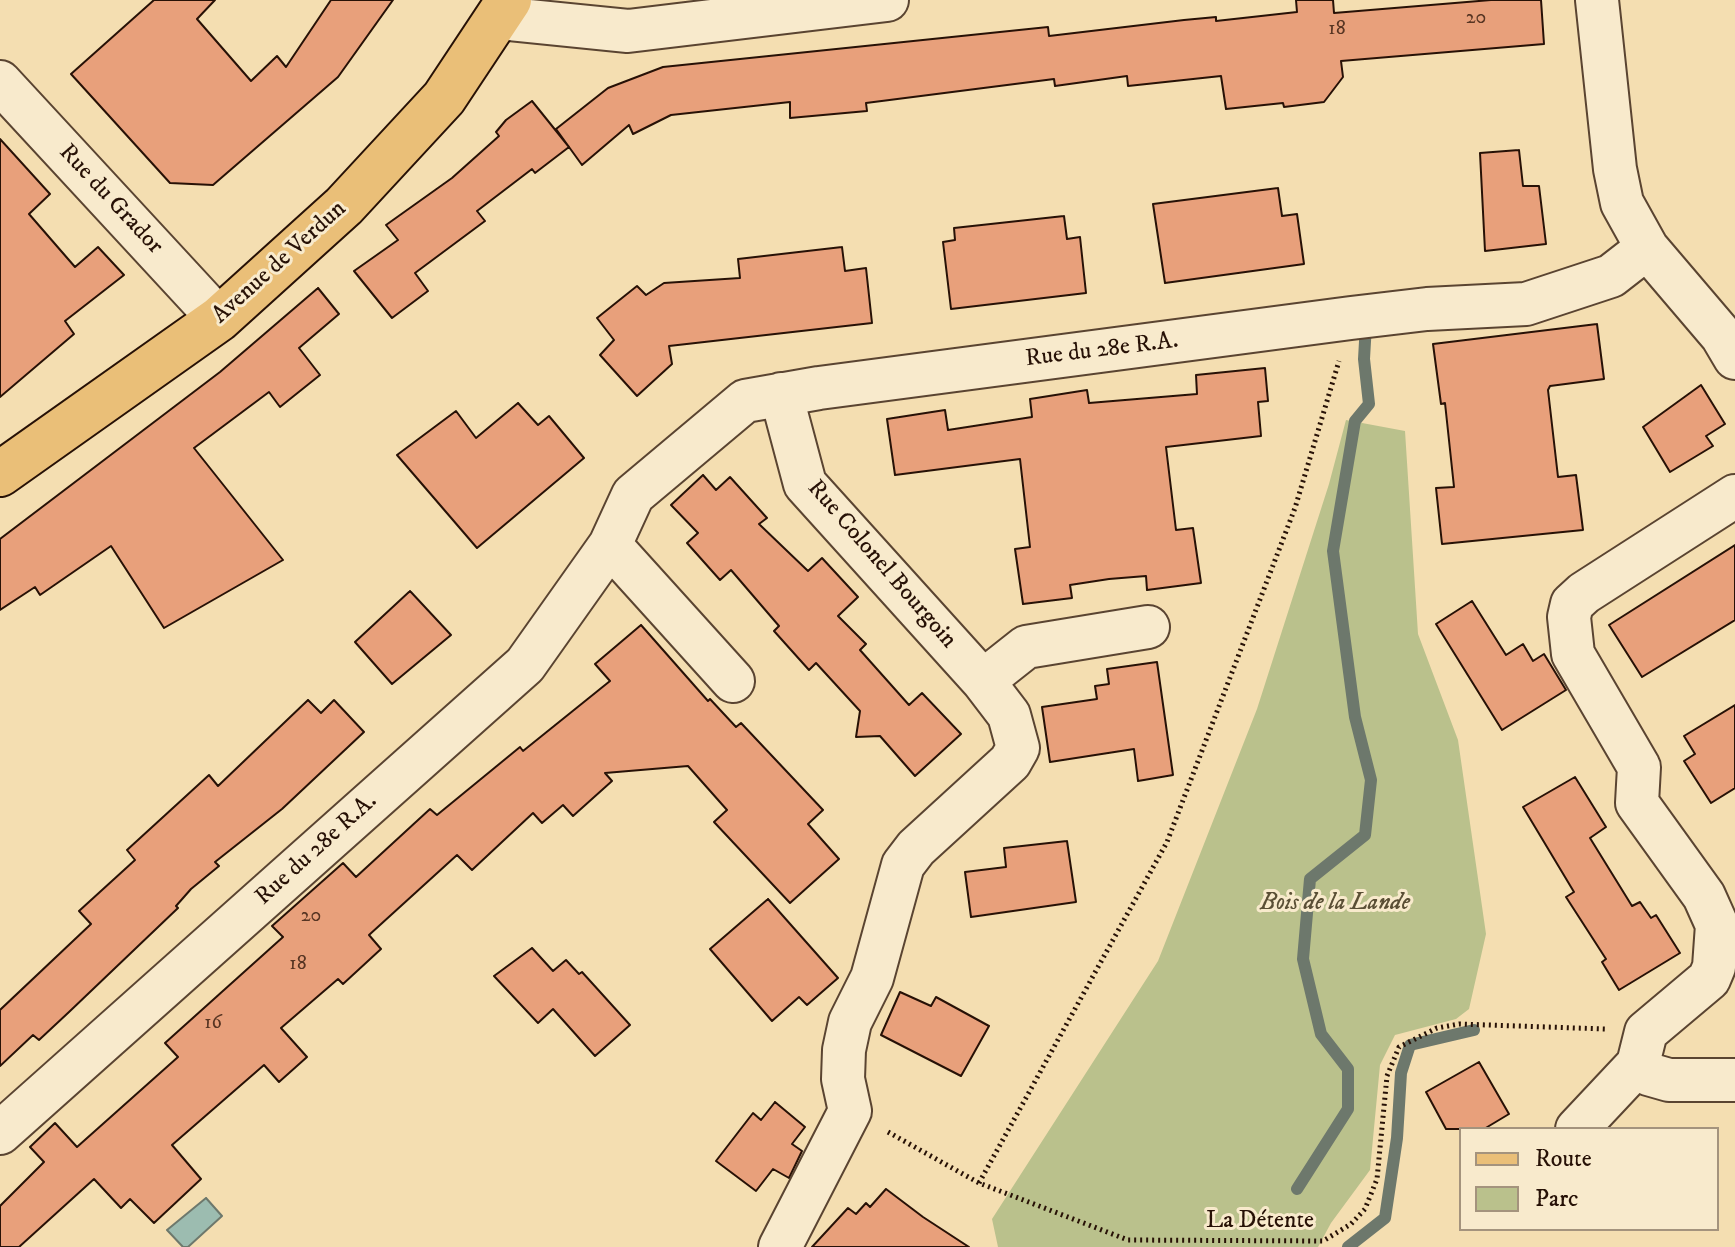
<!DOCTYPE html>
<meta charset="utf-8">
<style>
body{margin:0}
#map{position:relative;width:1735px;height:1247px;overflow:hidden;background:#f4deb1;font-family:"IM FELL DW Pica",serif}
canvas{display:block}
.legend{position:absolute;left:1459px;top:1127px;width:260px;height:104px;box-sizing:border-box;background:#f8eacc;border:2px solid #a4937d;margin:0;padding:10px 14px;list-style:none;font-size:24px;color:#271106}
.legend li{display:flex;align-items:center;gap:16px;height:40px}
.legend b{width:40px;border:2px solid #a4937d}
</style>
<div id="map">
<canvas width="1735" height="1247"></canvas>
<ul class="legend">
<li><b style="height:10px;background:#eabf78"></b>Route</li>
<li><b style="height:22px;background:#bac18c"></b>Parc</li>
</ul>
</div>
<script>
const ctx = document.querySelector('canvas').getContext('2d');
ctx.lineJoin = 'round';
function fillPath(path, color) { ctx.fillStyle = color; ctx.fill(path, 'evenodd'); }
const poly = rows => new Path2D(rows.map(r => 'M' + r).join(''));
function stroke(path, color, width, dash) { ctx.strokeStyle = color; ctx.lineWidth = width; ctx.lineCap = dash ? 'butt' : 'round'; ctx.setLineDash(dash || []); ctx.stroke(path); }
function drawText(font, color, halo, rows, align = 'center') {
  ctx.font = font + ' "IM FELL DW Pica",serif'; ctx.lineWidth = 6; ctx.setLineDash([]); ctx.textBaseline = 'middle'; ctx.strokeStyle = halo; ctx.fillStyle = color; for (const [text, x, y, turn = 0] of rows) {
    ctx.save(); ctx.translate(x, y); ctx.rotate((+turn || 0) * Math.PI / 180); ctx.textAlign = isNaN(turn) ? turn : align; if (halo) ctx.strokeText(text, 0, 0); ctx.fillText(text, 0, 0); ctx.restore();
  }
}
const green = poly([
 [1346,420,1405,431,1418,634,1458,740,1486,934,1469,1009,1456,1019,1395,1035,1380,1065,1370,1170,1331,1223,1318,1247,998,1247,992,1219,1158,961,1257,709,1329,484]
]);
const water = poly([
 [206,1198,222,1216,188,1247,183,1247,167,1230,206,1198]
]);
const stream = poly([
 [1297,1189,1348,1109,1348,1069,1321,1034,1303,959,1310,879,1365,835,1371,780,1355,717,1333,551,1355,421,1369,404,1364,359,1366,324],
 [1348,1247,1385,1218,1397,1138,1401,1073,1410,1045,1474,1030]
]);
const building = poly([
 [154,0,215,0,197,19,251,81,277,56,286,67,331,0,393,0,338,77,213,185,170,183,71,74,154,0],
 [1296,0,1333,0,1334,13,1491,0,1541,0,1544,44,1341,61,1343,77,1324,102,1284,107,1283,103,1226,109,1221,76,1128,86,1127,76,1055,86,1054,79,866,103,867,111,790,118,790,102,671,115,633,134,629,125,582,165,556,129,608,88,663,67,1048,27,1049,36,1184,20,1216,17,1216,21,1297,12,1296,0],
 [532,101,569,147,535,173,532,169,477,211,485,221,415,273,428,291,392,318,354,271,398,240,386,225,452,178,499,136,496,132,506,120,532,101],
 [0,139,50,194,29,214,75,267,98,247,124,275,65,321,74,334,0,397,0,139],
 [1519,150,1523,186,1539,186,1546,244,1485,251,1480,153,1519,150],
 [1278,188,1282,216,1297,214,1304,264,1165,283,1153,204,1278,188],
 [1064,216,1067,239,1080,237,1086,293,951,309,943,242,955,240,954,228,1064,216],
 [842,247,845,271,866,268,872,323,669,346,672,364,637,396,600,355,614,340,597,318,637,286,646,295,664,283,740,278,738,259,842,247],
 [318,288,339,314,299,348,320,375,280,407,269,392,194,448,283,560,164,628,111,546,40,595,35,587,0,610,0,539,220,372,318,288],
 [1597,324,1604,379,1550,386,1548,390,1558,477,1576,475,1583,530,1442,544,1436,488,1454,487,1445,403,1441,404,1433,344,1597,324],
 [1265,368,1268,401,1258,402,1261,436,1166,447,1176,530,1193,528,1201,583,1147,590,1146,576,1109,579,1070,585,1072,598,1023,604,1015,549,1030,547,1020,459,895,475,887,419,945,410,948,430,1032,417,1030,399,1087,390,1089,403,1197,394,1196,375,1265,368],
 [1701,385,1725,424,1706,436,1713,446,1670,472,1643,427,1701,385],
 [518,403,538,425,549,416,584,458,477,548,397,455,456,411,476,438,518,403],
 [703,475,716,490,730,477,767,518,759,524,808,571,822,558,858,597,838,616,866,644,860,650,909,705,922,693,961,734,915,776,880,736,856,737,860,711,816,663,809,670,774,631,779,626,731,570,720,580,687,543,698,533,671,505,703,475],
 [1735,545,1735,620,1642,677,1609,625,1735,545],
 [410,591,451,635,392,684,355,642,410,591],
 [1472,601,1506,655,1523,644,1533,661,1544,654,1566,690,1502,730,1436,624,1472,601],
 [641,625,708,701,710,699,736,727,741,723,823,810,808,824,839,859,790,903,714,822,727,810,688,766,605,773,612,781,573,816,563,805,542,823,533,813,472,870,457,855,369,935,381,949,343,984,338,979,281,1028,307,1057,279,1082,264,1065,172,1145,201,1179,154,1223,130,1199,121,1208,94,1179,19,1247,0,1247,0,1206,44,1162,30,1147,55,1123,77,1147,178,1057,165,1043,283,937,272,926,343,863,356,877,430,809,437,815,520,747,523,751,610,681,595,664,641,625],
 [1157,662,1173,775,1138,781,1134,749,1050,762,1042,707,1097,699,1095,686,1109,684,1107,669,1157,662],
 [308,700,321,713,334,700,364,732,282,809,215,862,219,866,191,889,176,906,178,908,69,1012,39,1040,33,1035,0,1066,0,1010,91,924,79,911,135,860,127,850,209,775,218,786,308,700],
 [1735,705,1735,788,1711,803,1684,761,1695,754,1684,736,1735,705],
 [1575,777,1606,827,1590,838,1632,906,1640,902,1651,918,1656,915,1680,953,1619,990,1602,962,1606,959,1566,897,1574,892,1523,807,1575,777],
 [1067,841,1076,902,971,917,965,872,1006,867,1004,848,1067,841],
 [768,899,838,978,807,1005,799,997,772,1021,710,949,768,899],
 [532,948,553,971,566,960,579,974,582,972,630,1025,595,1056,553,1009,538,1023,494,976,532,948],
 [900,992,931,1006,936,997,989,1026,961,1076,881,1035,900,992],
 [1479,1062,1509,1114,1484,1129,1446,1129,1426,1092,1479,1062],
 [775,1102,805,1127,792,1144,802,1151,789,1178,773,1169,756,1191,716,1161,753,1113,761,1120,775,1102],
 [886,1189,923,1217,969,1247,812,1247,848,1208,856,1214,866,1203,870,1207,886,1189]
]);
const path = poly([
 [888,1132,979,1183,1128,1240,1323,1241,1351,1224,1365,1209,1377,1179,1387,1076,1399,1047,1437,1028,1459,1024,1605,1029],
 [979,1183,1167,842,1295,508,1339,361]
]);
const minor = poly([
 [1597,0,1615,169,1622,203,1647,248,1722,336,1735,358],
 [500,18,628,31,887,0],
 [0,82,219,319],
 [610,545,733,681],
 [983,681,1026,647,1148,627],
 [1638,1064,1646,1032,1709,979,1714,967,1717,925,1704,896,1637,803,1639,767,1573,654,1569,617,1572,604,1584,593,1735,496],
 [1577,1129,1638,1064,1648,1074,1669,1080,1735,1080],
 [0,1133,525,665,610,545,633,495,745,401,819,388,1351,318,1427,309,1526,304,1611,276,1647,248],
 [780,1247,850,1111,843,1079,844,1050,850,1022,872,978,903,865,916,848,1010,762,1018,748,1009,715,983,681,805,484,781,394]
]);
const major = poly([
 [0,474,219,319,344,206,444,98,509,0]
]);
const numberNames = [
 ["20",1476,19],
 ["18",1337,30],
 ["20",311,917],
 ["18",298,965],
 ["16",213,1024]
];
const streetNames = [
 ["Rue du Grador",110,200,47],
 ["Avenue de Verdun",280,263,-42],
 ["Rue du 28e R.A.",1102,351,-7],
 ["Rue Colonel Bourgoin",881,565,49],
 ["Rue du 28e R.A.",317,850,-42],
 ["La Détente",1260,1222]
];
const parkNames = [
 ["Bois de la Lande",1335,904]
];
fillPath(green, '#bac18c');
fillPath(water, '#9cbcb0');
stroke(water, '#6d786c', 2);
stroke(stream, '#6d786c', 12);
fillPath(building, '#e8a07b');
stroke(building, '#271106', 2);
stroke(minor, '#5a4431', 46);
stroke(major, '#271106', 48);
stroke(path, '#271106', 5, [2, 4]);
stroke(minor, '#f8eacc', 42);
stroke(major, '#eabf78', 44);
drawText('20px', '#573523', null, numberNames);
drawText('24px', '#271106', '#f8eacc', streetNames);
drawText('italic 24px', '#5a4f35', '#f8eacc', parkNames);
</script>
